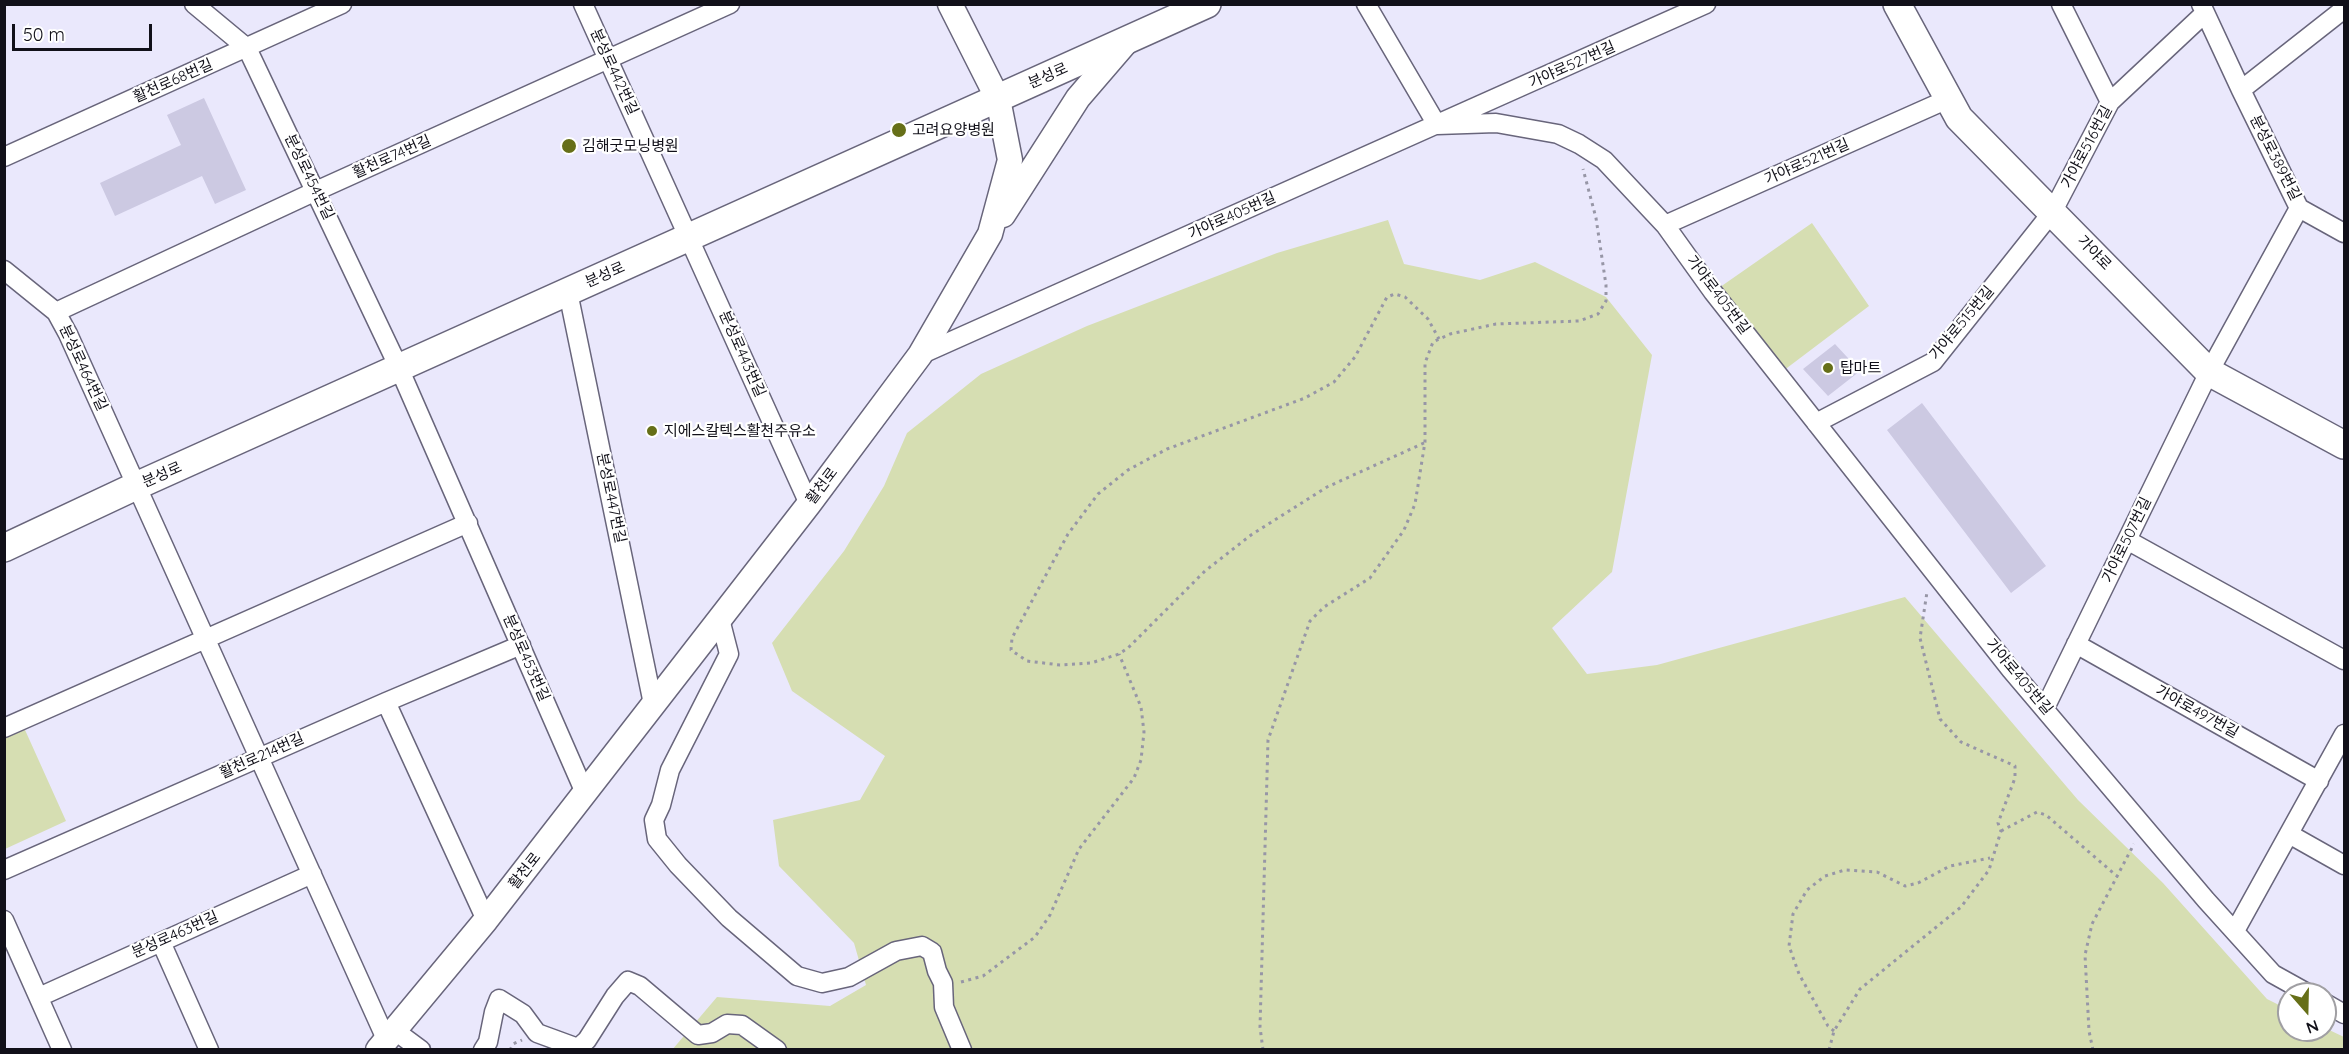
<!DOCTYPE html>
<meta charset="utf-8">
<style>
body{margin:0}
#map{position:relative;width:2349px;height:1054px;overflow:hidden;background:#eae8fc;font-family:Quicksand,sans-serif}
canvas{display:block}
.frame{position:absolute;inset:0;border:6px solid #111019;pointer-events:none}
.north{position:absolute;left:2277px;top:982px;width:60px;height:60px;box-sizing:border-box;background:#fff;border:2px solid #a09fa3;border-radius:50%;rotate:160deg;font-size:16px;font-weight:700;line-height:24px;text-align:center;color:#111019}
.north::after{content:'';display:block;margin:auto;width:21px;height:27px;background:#666f18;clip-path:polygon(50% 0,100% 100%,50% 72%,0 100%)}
.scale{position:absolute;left:12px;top:24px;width:140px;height:27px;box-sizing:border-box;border:3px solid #111019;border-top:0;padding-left:8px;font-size:18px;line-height:21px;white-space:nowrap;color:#111019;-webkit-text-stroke:4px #fff;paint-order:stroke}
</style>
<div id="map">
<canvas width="2349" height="1054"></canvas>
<div class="frame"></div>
<div class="north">N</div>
<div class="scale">50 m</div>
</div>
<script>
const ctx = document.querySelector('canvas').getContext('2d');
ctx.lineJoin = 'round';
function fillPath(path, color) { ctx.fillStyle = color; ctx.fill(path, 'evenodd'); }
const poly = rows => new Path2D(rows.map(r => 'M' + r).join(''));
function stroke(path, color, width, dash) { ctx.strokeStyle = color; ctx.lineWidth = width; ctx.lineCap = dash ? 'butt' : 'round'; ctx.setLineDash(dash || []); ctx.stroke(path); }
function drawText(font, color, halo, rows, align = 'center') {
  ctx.font = font + ' Quicksand,"Noto Sans KR",sans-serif'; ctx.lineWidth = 4.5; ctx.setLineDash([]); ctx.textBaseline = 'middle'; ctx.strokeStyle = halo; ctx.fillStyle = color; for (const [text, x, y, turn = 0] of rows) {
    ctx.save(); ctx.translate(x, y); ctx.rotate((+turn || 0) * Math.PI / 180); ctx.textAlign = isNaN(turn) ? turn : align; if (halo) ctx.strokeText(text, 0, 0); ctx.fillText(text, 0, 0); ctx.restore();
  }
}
const green = poly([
 [1388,220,1404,264,1480,280,1535,262,1606,297,1652,355,1612,572,1552,628,1587,674,1657,665,1905,597,2078,800,2163,883,2267,999,2289,1010,2289,1030,2325,1030,2325,1028,2344,1037,2344,1050,672,1050,717,997,830,1006,866,985,854,943,779,866,773,820,860,800,885,756,792,691,772,643,844,551,884,486,907,433,981,374,1087,326,1277,253],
 [1812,223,1869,306,1779,374,1713,292],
 [21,721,66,821,5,849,4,728]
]);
const building = poly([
 [204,98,246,190,215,204,202,176,115,216,100,183,181,145,167,115],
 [1835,344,1860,371,1828,396,1803,369],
 [1922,403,2046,566,2011,593,1887,430]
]);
const path = poly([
 [1424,443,1327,487,1251,535,1205,571,1128,648,1119,654,1091,663,1060,665,1027,661,1011,650,1012,638,1068,534,1098,494,1128,470,1167,449,1305,398,1334,382,1355,357,1387,297,1395,294,1405,297,1428,319,1439,339],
 [2001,831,2037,812,2046,815,2118,877],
 [961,982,983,976,1035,937,1050,915,1079,849,1134,778,1141,760,1144,732,1141,707,1119,654],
 [1834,1031,1828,1026,1799,974,1789,946,1793,914,1807,890,1825,876,1845,870,1877,872,1905,886,1918,883,1950,866,1990,858],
 [510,1050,513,1044,522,1040],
 [1263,1050,1260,1027,1268,740,1310,621,1324,607,1370,578,1404,530,1415,504,1425,442,1425,363,1433,342,1450,334,1496,324,1579,321,1598,314,1606,301,1606,285,1596,218,1583,169],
 [1829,1050,1834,1031,1860,989,1961,907,1989,870,2001,831,1998,823,2015,778,2015,766,1961,742,1940,719,1920,638,1927,592],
 [2093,1050,2089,1031,2085,955,2092,924,2134,844]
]);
const minor = poly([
 [194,4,247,48,399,368,585,793],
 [583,4,809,504],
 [1366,4,1437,125],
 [2061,4,2110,102],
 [2241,90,2344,9],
 [1437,125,1496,123,1558,134,1579,144,1604,160,1665,225,1713,292,2011,670,2206,900,2273,974,2309,994],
 [4,157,342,4],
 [2299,208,2344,233],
 [1665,225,1948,99],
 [4,270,56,312,68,334,386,1039],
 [568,292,653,704],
 [56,312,316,191,730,4],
 [920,355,1706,4],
 [1816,423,1933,362,2053,211,2110,102,2205,13],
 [2127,540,2344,660],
 [720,619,729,654,670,770,661,805,654,820,657,839,678,865,729,918,797,976,822,983,849,977,896,951,922,946,932,952,937,971,943,983,944,1007,962,1050],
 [2076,644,2319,781],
 [386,702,486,920],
 [2045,708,2209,372,2299,208,2241,90,2201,4],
 [4,728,468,523],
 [2289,834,2344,865],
 [4,870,386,702,521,645],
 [4,920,62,1050],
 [2235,931,2344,734],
 [161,942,209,1050],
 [39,997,312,874],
 [2325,1003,2344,1014],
 [394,1030,421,1050],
 [483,1050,488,1042,494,1012,499,999,523,1014,537,1033,578,1048,587,1040,615,996,628,981,640,986,698,1035,712,1033,727,1024,742,1025,777,1050]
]);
const tertiary = poly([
 [1003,215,1078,98,1127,41],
 [378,1050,486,920,809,504,920,355,990,234,1010,160,998,99,950,4]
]);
const secondary = poly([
 [1897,4,1959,118,2209,372,2344,445],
 [4,548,136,486,1207,4]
]);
const markers = [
 [899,130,8,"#666f18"],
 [569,146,8,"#666f18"],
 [1828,368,6,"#666f18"],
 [652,431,6,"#666f18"]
];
const streetNames = [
 ["가야로527번길",1572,65,-24],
 ["분성로442번길",614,72,65],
 ["분성로",1048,76,-24],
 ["활천로68번길",173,81,-24],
 ["가야로516번길",2087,147,-62],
 ["활천로74번길",392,157,-24],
 ["분성로389번길",2275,158,63],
 ["가야로521번길",1807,162,-24],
 ["분성로454번길",309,177,64],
 ["가야로405번길",1232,216,-24],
 ["가야로",2094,253,46],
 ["분성로",605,275,-24],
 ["가야로405번길",1718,295,53],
 ["가야로515번길",1962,323,-50],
 ["분성로443번길",742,354,66],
 ["분성로464번길",83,368,65],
 ["분성로",162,475,-24],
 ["활천로",822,486,-53],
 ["분성로447번길",611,498,78],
 ["가야로507번길",2127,540,-64],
 ["분성로453번길",526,658,66],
 ["가야로405번길",2019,677,50],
 ["가야로497번길",2197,712,29],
 ["활천로214번길",262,756,-24],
 ["활천로",525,871,-52],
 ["분성로463번길",175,935,-24]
];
const poiNames = [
 ["고려요양병원",912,130],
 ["김해굿모닝병원",582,146],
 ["탑마트",1840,368],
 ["지에스칼텍스활천주유소",664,431]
];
fillPath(green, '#d6deb2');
fillPath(building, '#ccc9e2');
stroke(minor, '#68657b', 21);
stroke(tertiary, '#68657b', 27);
stroke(secondary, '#68657b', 30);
stroke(path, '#9796a6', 3, [3, 4.5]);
stroke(minor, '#fff', 18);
stroke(tertiary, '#fff', 24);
stroke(secondary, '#fff', 27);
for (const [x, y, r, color] of markers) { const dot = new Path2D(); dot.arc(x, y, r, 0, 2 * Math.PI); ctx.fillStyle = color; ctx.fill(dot); stroke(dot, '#fff', 2); }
drawText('15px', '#111019', '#fff', streetNames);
drawText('15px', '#111019', '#fff', poiNames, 'left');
</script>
